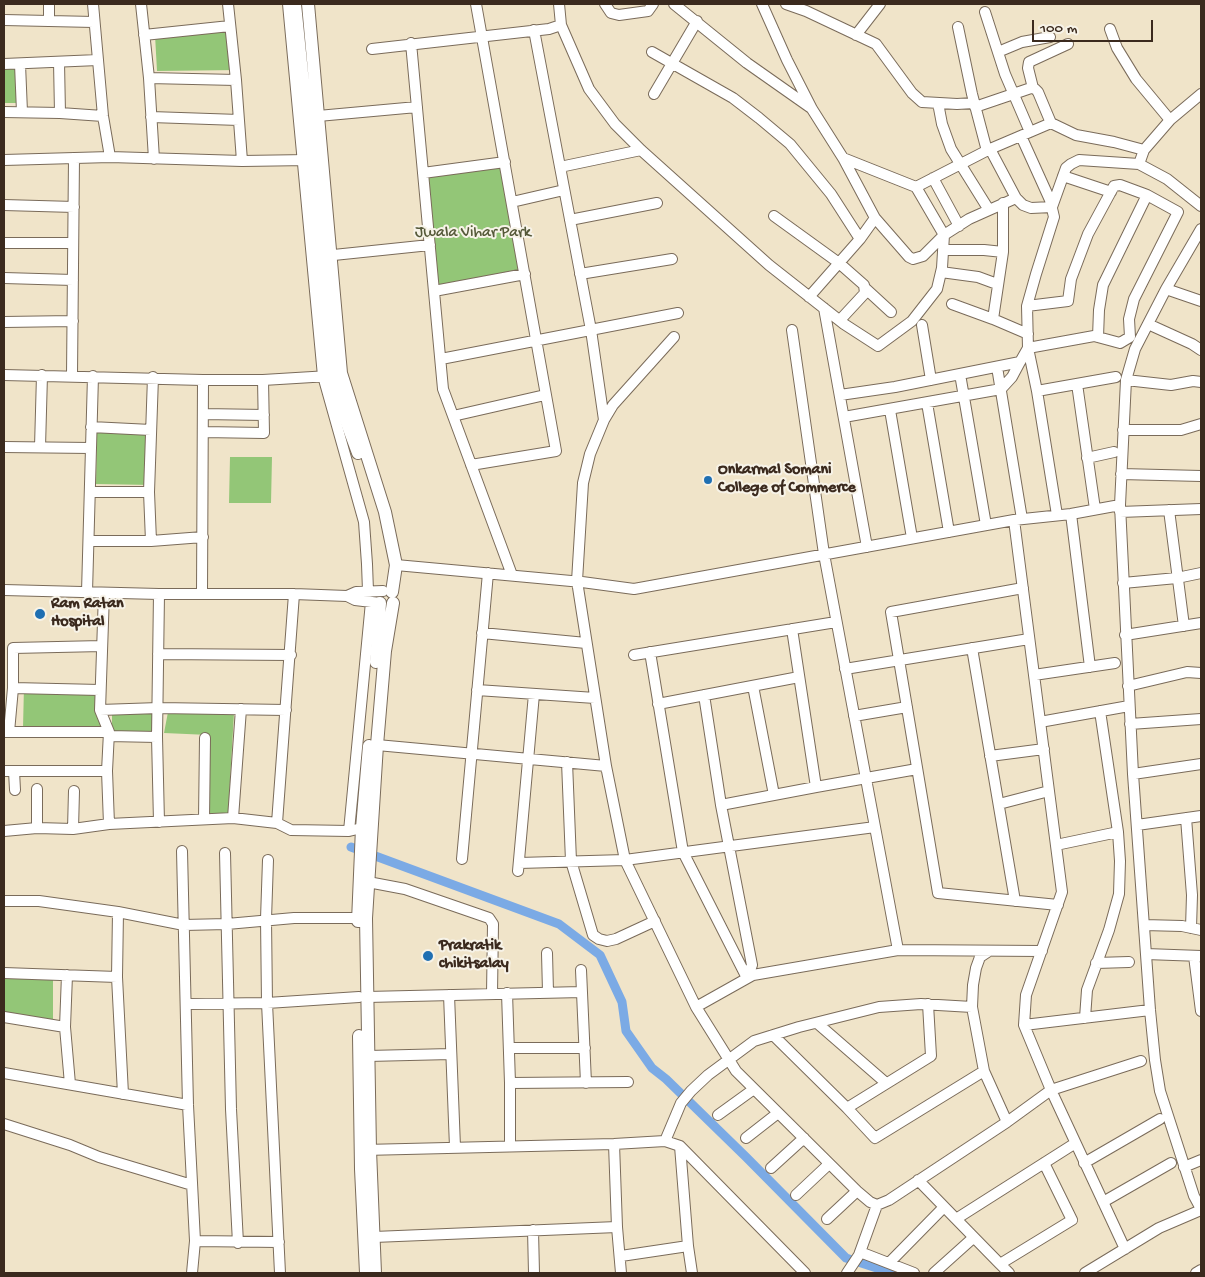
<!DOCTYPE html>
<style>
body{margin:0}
#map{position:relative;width:1205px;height:1277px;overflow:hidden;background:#f0e4c9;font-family:"Gochi Hand",sans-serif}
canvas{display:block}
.frame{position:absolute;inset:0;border:5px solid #3b2a1e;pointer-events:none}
.scale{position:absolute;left:1032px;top:20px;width:121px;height:22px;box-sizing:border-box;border:2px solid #3b2a1e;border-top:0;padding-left:6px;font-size:15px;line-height:18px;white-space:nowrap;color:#3b2a1e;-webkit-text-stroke:4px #f7f3e8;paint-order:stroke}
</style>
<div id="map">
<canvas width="1205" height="1277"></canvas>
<div class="frame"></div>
<div class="scale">100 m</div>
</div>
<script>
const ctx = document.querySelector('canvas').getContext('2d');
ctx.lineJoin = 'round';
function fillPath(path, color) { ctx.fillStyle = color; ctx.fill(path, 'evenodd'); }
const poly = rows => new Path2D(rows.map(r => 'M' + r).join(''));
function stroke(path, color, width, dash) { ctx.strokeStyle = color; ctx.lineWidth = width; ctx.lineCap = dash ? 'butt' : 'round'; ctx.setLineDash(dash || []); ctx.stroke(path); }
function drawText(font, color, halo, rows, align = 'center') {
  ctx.font = font + ' "Gochi Hand",sans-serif'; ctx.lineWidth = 4; ctx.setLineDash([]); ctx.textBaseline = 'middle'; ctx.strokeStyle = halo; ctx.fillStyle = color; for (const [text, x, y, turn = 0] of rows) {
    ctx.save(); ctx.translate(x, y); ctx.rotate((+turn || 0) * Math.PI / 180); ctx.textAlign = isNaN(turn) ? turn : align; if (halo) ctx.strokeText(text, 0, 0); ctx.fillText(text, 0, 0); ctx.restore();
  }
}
const green = poly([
 [235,31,238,70,157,71,155,35],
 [4,66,21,66,22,103,4,103],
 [505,162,525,274,434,291,423,173],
 [97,432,152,433,151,485,96,484],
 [230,457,272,457,271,503,229,503],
 [24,686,103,687,102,729,23,728],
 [160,711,157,734,112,733,112,712],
 [168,712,234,713,228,816,208,816,209,735,164,733],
 [4,973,53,978,53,1021,4,1013]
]);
const canal = poly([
 [351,847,559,924,600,955,622,1002,626,1031,652,1068,666,1079,746,1157,846,1258,892,1273]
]);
const minor = poly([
 [49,4,49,21],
 [93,4,103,116,110,157],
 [141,4,149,78,154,159],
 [228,4,236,80,242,161],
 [288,4,323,376,364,522,367,564,368,591],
 [559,4,561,25],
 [605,4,611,13,619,15,648,11,653,4],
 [674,4,747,63,811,108],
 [786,4,806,11,876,44,912,93,922,102,957,104,974,103],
 [985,12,1005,74,1030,132],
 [4,20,94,22],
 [958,27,972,94,987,151],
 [1110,29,1117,48,1136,79,1170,120],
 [534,30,591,330,604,420],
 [144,35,230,26],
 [856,35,880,4],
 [411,43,443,389,512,575],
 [372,49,549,29,561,25,589,89,615,124,641,150,769,265,844,324,878,346,912,321,937,289,942,268,944,235,916,187,843,158,812,109,787,60,762,4],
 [652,52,733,98,759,118,790,144,831,194,860,239],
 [998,52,1022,42,1050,37],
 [59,62,60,113],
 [4,64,98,60],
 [20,64,22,112],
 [149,78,236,80],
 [1033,88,1028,68,1029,62,1068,44],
 [654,94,697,21],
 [938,103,942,124,951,149,989,210],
 [975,107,1031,88,1035,89,1038,92,1051,123],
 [4,112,60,113,103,116],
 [318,116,417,107],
 [151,117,239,120],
 [1021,136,1050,200,1054,217,1036,274,1027,306,1028,348,1037,391,1057,515],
 [990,149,1016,198,1023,205,1031,208,1052,207,1066,168,1071,164,1079,160,1139,164,1167,179,1201,206],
 [843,158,875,218,909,257,913,259,923,256,944,235,969,219,1016,198],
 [4,160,110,157,242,161,308,160],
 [1139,164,1144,150,1170,120,1201,94],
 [560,167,641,150],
 [423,173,505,162],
 [1063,176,1111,192],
 [933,178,959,226],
 [916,187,990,149,1051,123,1076,135,1114,142,1144,150],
 [512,202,564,190],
 [4,205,74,207],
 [774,216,839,263,864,285,865,293,840,320],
 [570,220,657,203],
 [1201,229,1166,289,1135,349,1126,380,1120,505,1133,774,1150,1010,1155,1060,1160,1091,1194,1196,1201,1209],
 [4,243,73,243],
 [943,250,984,250,1003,252],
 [324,256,430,245],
 [941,272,978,277,997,284],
 [580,274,672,259],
 [4,278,73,280],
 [866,289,891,312],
 [1166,289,1201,301],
 [434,291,525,274],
 [809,297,860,239,875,218],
 [952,304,993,319,1028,334],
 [824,308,867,547],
 [993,319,1003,252,1003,203],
 [4,322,73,321],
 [1148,324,1192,344,1201,350],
 [922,325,931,380],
 [792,330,824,554,898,950,753,975,696,1007,625,860,875,827],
 [1098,337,1099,310,1103,285,1147,195],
 [441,359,678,313],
 [997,367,1022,519],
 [960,374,986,525],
 [4,375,203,380,263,380,329,376],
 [72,376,74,158],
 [1126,380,1171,385,1193,381,1201,382],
 [1077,384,1095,509],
 [1037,391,1116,377],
 [840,395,895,387,1020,362,1028,348,1094,336,1120,343,1130,337,1129,319,1134,299,1178,212,1147,195,1120,185,1114,186,1088,234,1071,279,1068,301,1027,306],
 [927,403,949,532],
 [890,410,912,538],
 [203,414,264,415],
 [453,416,545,395],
 [844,417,1001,389,1012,377,1020,362],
 [91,427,151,430],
 [1123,430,1181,430,1201,424],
 [203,432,264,433,263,380],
 [4,447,91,448],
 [40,447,42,375],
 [1087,458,1114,452],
 [471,465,556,451,476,4],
 [1121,474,1201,476],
 [90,492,149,492],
 [1169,510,1184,626],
 [1120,512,1201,509],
 [1071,514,1090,667],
 [1014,520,1062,892,1026,995,1024,1025],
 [89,541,151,541,203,537],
 [151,541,149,492,153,377],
 [396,565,582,582,634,589,1014,520,1071,514,1120,505],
 [1123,583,1177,578,1201,573],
 [1023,588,891,612,938,893,1058,905],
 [4,590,159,594,294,594,347,596,355,600,380,603],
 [87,592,93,376],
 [104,593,100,710,109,732,107,771,109,824],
 [202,593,203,380],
 [159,594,157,737,159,822],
 [347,596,356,592,383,591],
 [482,633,586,643],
 [1125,635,1201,623],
 [972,648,1015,901],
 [650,652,683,852,747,978],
 [158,654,291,655],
 [634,655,836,622],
 [845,669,1029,639],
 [1034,675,1115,663],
 [753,686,774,795],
 [1128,686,1187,672,1201,673],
 [13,688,100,690],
 [477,690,595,698],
 [704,695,721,805],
 [658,704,799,677],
 [100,710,159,708,286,710],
 [854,716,907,707],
 [1040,722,1129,706],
 [1130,724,1201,719],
 [5,732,109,732],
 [9,732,13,688,13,648,102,646],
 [109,736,157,737],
 [377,745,606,766,577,581,583,483,590,454,604,420,613,405,674,337],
 [990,756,1044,749],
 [567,762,571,861,593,935,599,939,607,941,616,939,655,921],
 [4,771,107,771],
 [14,771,15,790],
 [1133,774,1201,764],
 [816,787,917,769],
 [999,804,1049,791],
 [233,818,241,709],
 [1186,818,1192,895,1191,928],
 [204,819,205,738],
 [277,823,294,594],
 [1137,825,1201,816],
 [37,828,37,789],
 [73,829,74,791],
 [4,831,37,828,73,829,109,824,233,818,277,823,291,830,349,831,362,828],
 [349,831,371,602],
 [1056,845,1118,832,1100,711],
 [182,851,188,1105,195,1241,192,1273],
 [225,853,231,1109,238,1243],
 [462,859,488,573],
 [268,860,266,919,267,1003,280,1273],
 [519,863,625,860,606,766],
 [518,871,534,694],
 [368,882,405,889,489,918,493,924,492,994],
 [4,901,39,901,118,912,117,977],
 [118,912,184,925,227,924,294,918,358,918],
 [1144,925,1182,926,1201,930],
 [898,950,1042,951],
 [989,951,980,957,976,968,973,985,972,1007,984,1071,1007,1122],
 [547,953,548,992],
 [1146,954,1201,956],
 [1194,956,1201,1011],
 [1096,963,1129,962],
 [581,970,586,1083],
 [4,973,117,977,123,1094],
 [67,975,65,1027,70,1084],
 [747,978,752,965,721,805,816,787,792,629],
 [507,993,510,1083],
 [449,995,455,1147],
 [367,997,582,992],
 [186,1004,267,1003,359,997],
 [696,1007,736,1071,857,1191,870,1202,877,1205,889,1200,1007,1122,1051,1090,1024,1025,1150,1010],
 [4,1017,65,1027],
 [1085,1018,1087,990,1109,930,1119,894,1120,861,1118,832],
 [817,1023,886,1083],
 [773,1035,847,1108,931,1056,928,1004],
 [509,1048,585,1048],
 [368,1056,451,1054],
 [4,1073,188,1105],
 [847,1108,875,1138,984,1071],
 [718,1115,754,1089],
 [4,1124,70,1145,99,1157,192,1185],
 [746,1138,778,1113],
 [665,1141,681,1103,691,1091,708,1075,754,1041,799,1027,879,1007,921,1004,972,1007],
 [614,1144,617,1227,621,1273],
 [510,1146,510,1083,628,1082],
 [680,1146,688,1246,692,1273],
 [364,1150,614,1144,665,1141,680,1146,805,1273],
 [1084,1163,1160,1119],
 [1184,1167,1201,1160],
 [771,1168,804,1138],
 [918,1180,956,1219,1074,1144],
 [796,1195,829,1164],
 [1103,1202,1171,1163],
 [827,1219,857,1191],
 [956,1219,1000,1264,1072,1220,1044,1163],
 [533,1230,534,1273],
 [374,1237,617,1227],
 [195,1241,279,1242],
 [1125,1249,1051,1090,1141,1061],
 [860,1252,914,1273],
 [621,1256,688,1246],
 [889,1263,944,1207],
 [1000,1264,1009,1273],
 [847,1273,859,1255,877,1205],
 [934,1273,973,1238],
 [1085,1273,1159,1228,1201,1210],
 [1196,1273,1201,1270]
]);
const major = poly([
 [295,4,333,377,338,399,358,453],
 [308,4,341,373,385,512,396,565,392,592],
 [376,662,380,603],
 [358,921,362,828,369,746],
 [359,1036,361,1169,366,1273],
 [375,1273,370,1150,366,918,377,745,385,651,393,603]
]);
const markers = [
 [708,480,5,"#1f6fb2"],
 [40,614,6,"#1f6fb2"],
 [428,956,6,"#1f6fb2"]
];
const parkNames = [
 ["Jwala Vihar Park",473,234]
];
const poiNames = [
 ["Onkarmal Somani",718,471],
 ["College of Commerce",718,489],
 ["Ram Ratan",51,605],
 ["Hospital",51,623],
 ["Prakratik",439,947],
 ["chikitsalay",439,965]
];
fillPath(green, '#93c677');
stroke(canal, '#7baae5', 9);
stroke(minor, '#7a6b5a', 12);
stroke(major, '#7a6b5a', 14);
stroke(minor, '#fff', 10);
stroke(major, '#fff', 12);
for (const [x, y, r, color] of markers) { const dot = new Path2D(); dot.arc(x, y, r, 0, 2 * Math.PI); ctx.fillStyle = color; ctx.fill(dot); stroke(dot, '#f7f3e8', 2); }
drawText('16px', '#555939', '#f7f3e8', parkNames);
drawText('bold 16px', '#3b2a1e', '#f7f3e8', poiNames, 'left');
</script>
